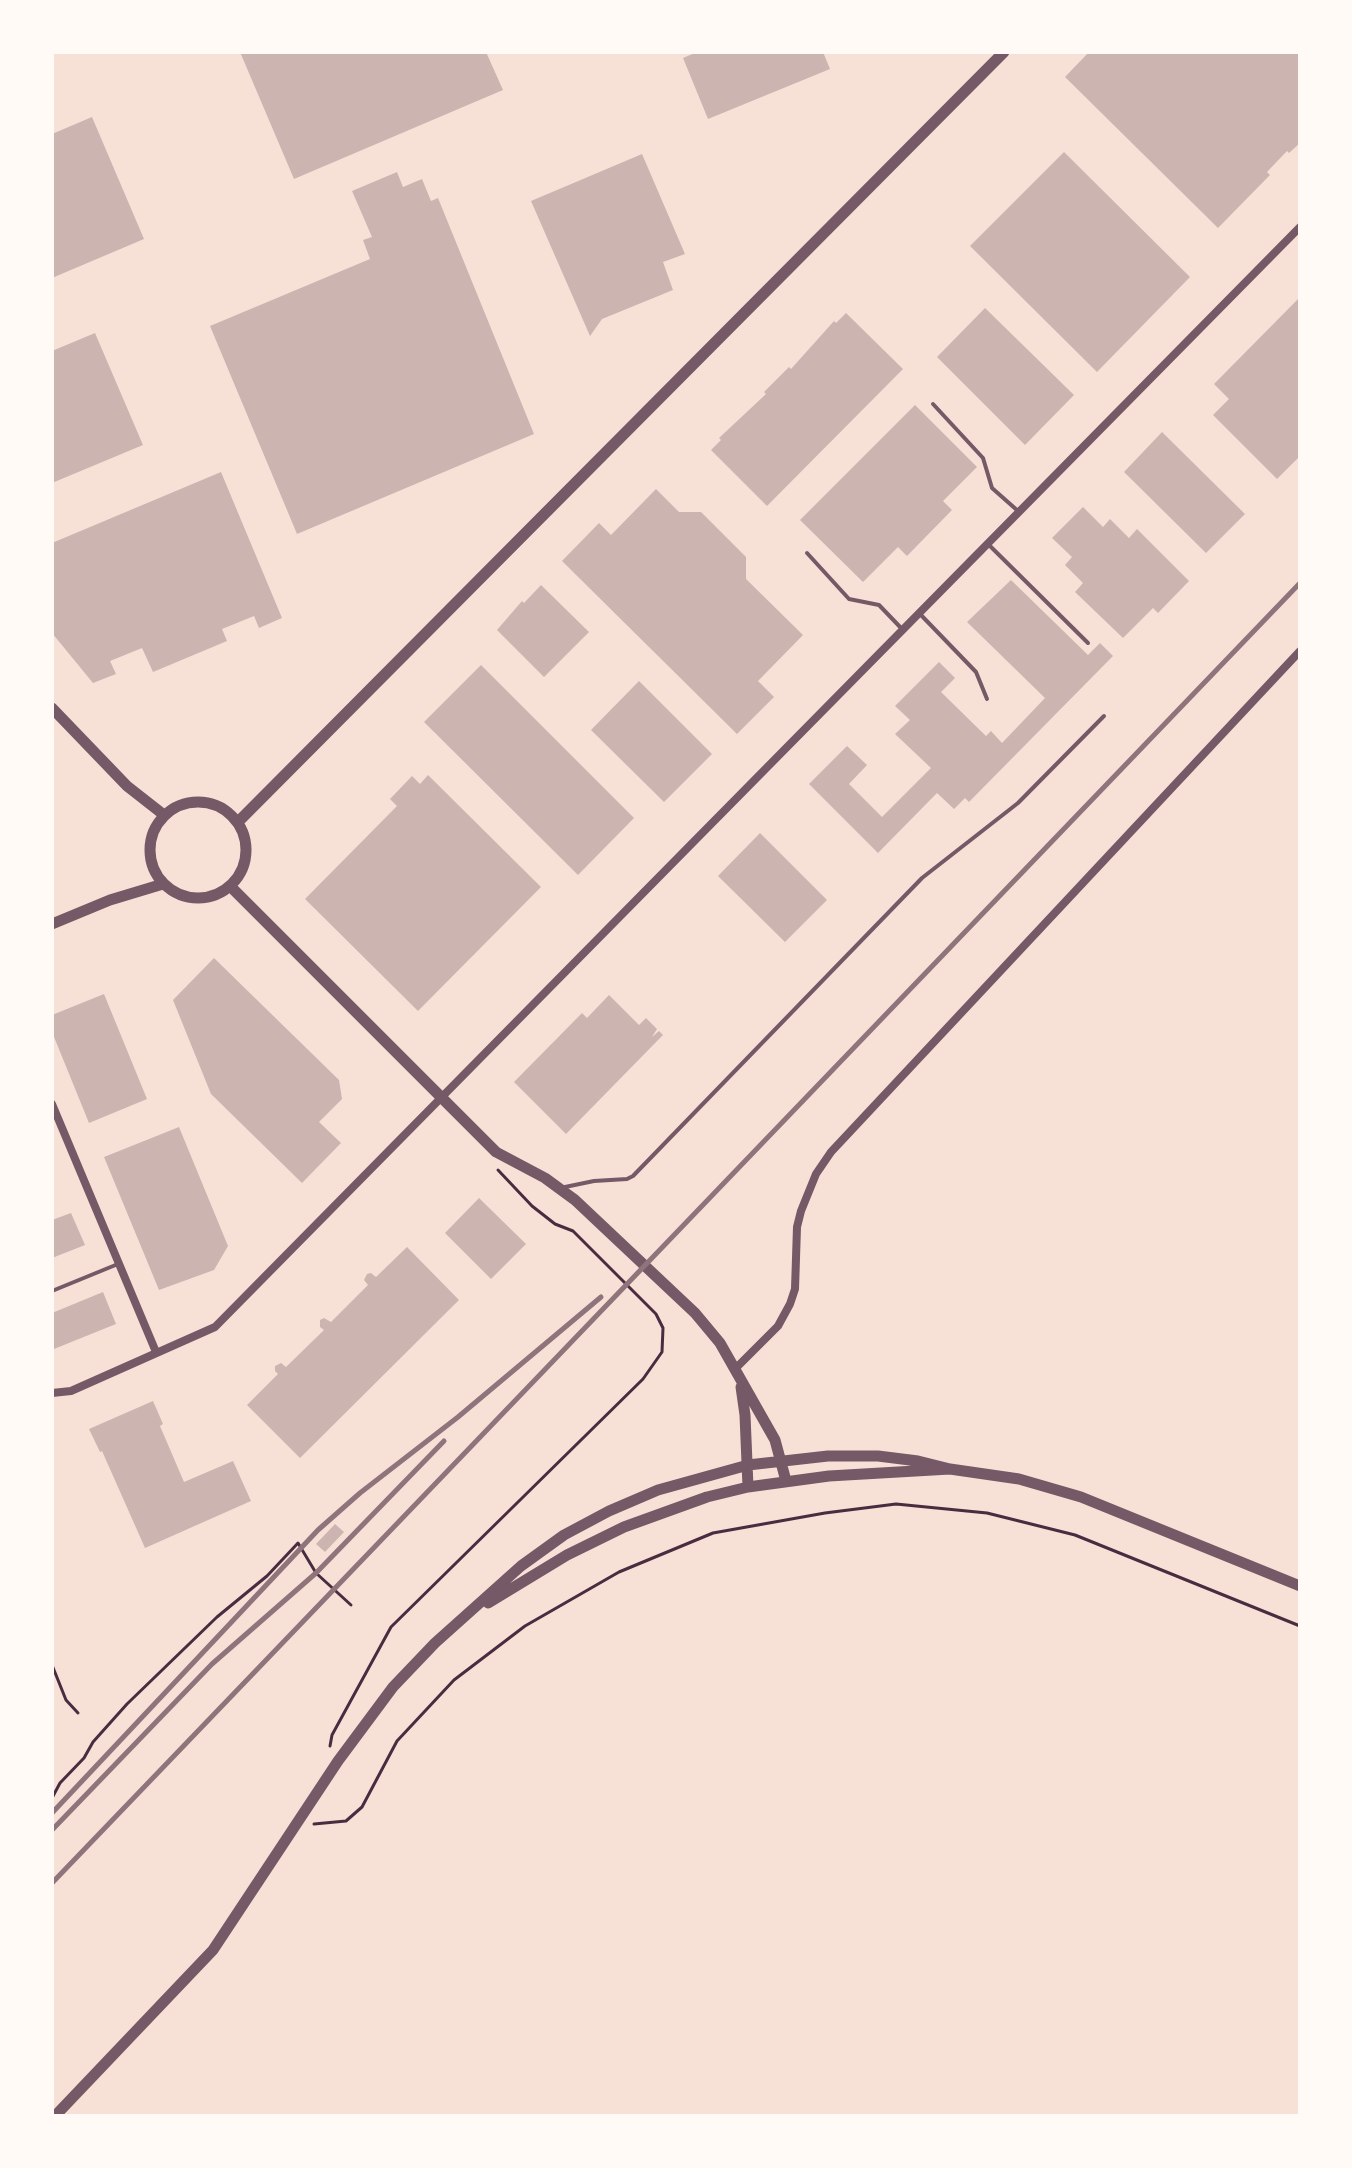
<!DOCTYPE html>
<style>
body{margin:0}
#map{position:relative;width:1352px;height:2168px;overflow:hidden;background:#f7e1d7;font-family:"Nunito Sans",sans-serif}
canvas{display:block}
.frame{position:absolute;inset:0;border:54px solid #fffaf5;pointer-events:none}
</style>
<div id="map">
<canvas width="1352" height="2168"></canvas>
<div class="frame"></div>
</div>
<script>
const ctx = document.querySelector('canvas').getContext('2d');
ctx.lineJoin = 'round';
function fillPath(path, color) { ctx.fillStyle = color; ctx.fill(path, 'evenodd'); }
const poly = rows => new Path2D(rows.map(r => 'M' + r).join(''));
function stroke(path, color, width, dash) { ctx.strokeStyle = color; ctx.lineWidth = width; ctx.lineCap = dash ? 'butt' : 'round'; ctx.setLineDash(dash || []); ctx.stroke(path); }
const building = poly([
 [240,52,486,52,503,90,294,179],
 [697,52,823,52,830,69,708,119,683,58],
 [1089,52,1300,52,1300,143,1289,153,1287,151,1267,172,1270,175,1218,228,1065,77],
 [92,117,144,239,52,278,52,134],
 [1064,152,1190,277,1097,372,970,246],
 [642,154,685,254,663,262,673,290,602,319,590,336,531,201],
 [397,172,403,187,422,179,431,201,438,198,534,434,297,534,210,326,370,259,363,240,372,237,352,191],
 [1300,297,1300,456,1277,479,1213,415,1229,399,1214,384],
 [985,308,1074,395,1025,445,937,357],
 [846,313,903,369,767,506,711,450,721,440,719,438,766,394,764,392,789,367,791,369,834,321,836,323],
 [95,333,143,445,52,483,52,351],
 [915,405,977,467,943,501,952,510,907,556,898,547,863,582,800,520],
 [1162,432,1245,514,1206,553,1124,472],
 [221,472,282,618,259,628,254,616,222,629,227,641,153,672,142,648,110,661,116,674,93,683,52,633,52,543],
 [656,489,679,512,701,512,746,557,746,579,803,635,758,681,774,697,737,734,562,561,599,523,611,535],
 [1083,507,1103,527,1110,519,1129,538,1137,529,1189,581,1158,613,1153,608,1123,638,1075,592,1083,583,1065,565,1072,557,1052,538],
 [1011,580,1088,655,1100,643,1113,656,969,802,965,798,954,809,937,793,878,853,809,784,847,746,867,765,849,784,882,817,931,768,895,734,910,720,895,706,939,662,955,678,941,692,986,736,991,731,1002,743,1045,698,967,622],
 [541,585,589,632,544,677,497,630,522,601,524,603],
 [481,665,634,818,578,875,424,722],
 [639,681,712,754,664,802,591,730],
 [428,775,541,887,418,1011,305,899,397,806,390,799,412,776,420,784],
 [760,833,827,900,785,942,718,876],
 [214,958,339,1080,342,1099,319,1122,341,1143,302,1183,211,1094,173,1000],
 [104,994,147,1099,89,1123,52,1032,52,1015],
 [609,995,639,1025,646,1018,657,1029,652,1037,659,1031,663,1035,566,1134,514,1082,582,1013,587,1018],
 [179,1127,228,1246,214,1270,159,1290,104,1157],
 [479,1198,526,1244,491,1279,445,1233],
 [71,1213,85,1245,52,1258,52,1220],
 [407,1247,459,1300,300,1458,247,1405,278,1374,275,1371,275,1366,281,1363,286,1367,324,1330,320,1327,320,1320,324,1318,331,1322,368,1285,364,1280,367,1274,371,1273,376,1277],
 [103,1292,116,1324,54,1349,52,1313],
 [153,1401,163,1424,160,1426,184,1482,233,1461,251,1501,145,1548,102,1451,100,1452,89,1429],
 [335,1524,344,1532,325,1552,316,1544]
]);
const path = poly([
 [52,1665,66,1700,78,1713],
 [330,1746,332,1735,391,1627,643,1379,662,1352,663,1328,656,1314,573,1231,555,1224,532,1206,498,1170],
 [52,1798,60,1783,84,1758,93,1742,127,1704,217,1617,267,1576,298,1543,316,1573,351,1605],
 [314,1824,346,1821,362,1807,397,1741,454,1680,525,1626,619,1572,713,1533,825,1513,896,1504,987,1513,1075,1535,1300,1626]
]);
const service = poly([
 [933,404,983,458,992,488,1018,511],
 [989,545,1088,643],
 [807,553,849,599,879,605,902,629],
 [920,614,976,672,987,699],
 [565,1187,594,1181,627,1179,633,1176,922,878,1018,803,1104,716],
 [52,1291,118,1264]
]);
const minor = poly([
 [52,1104,156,1352],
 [735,1369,778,1326,790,1304,795,1289,797,1227,801,1211,816,1174,831,1152,1300,651],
 [52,1393,71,1391,215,1327,1300,227]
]);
const tertiary = poly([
 [52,708,127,786,164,815],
 '150 850a48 48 0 1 1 96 0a48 48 0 1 1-96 0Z',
 [238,822,1004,52],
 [230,886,496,1152,545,1178,575,1200,695,1313,720,1343,775,1440,786,1481],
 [52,924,110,900,163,884],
 [741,1387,745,1415,748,1487],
 [488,1603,567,1555,624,1527,707,1497,748,1487,829,1476,950,1469,1019,1479,1081,1497,1300,1586],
 [55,2116,213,1950,338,1761,393,1687,435,1643,521,1566,564,1535,609,1511,658,1490,748,1465,828,1456,878,1456,918,1461,950,1469]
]);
const rail = poly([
 [52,1813,318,1530,360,1493,458,1417,601,1297],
 [52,1830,212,1664,316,1573,444,1441],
 [52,1883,1300,583]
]);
fillPath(building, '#ccb4b1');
stroke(path, '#4a2c40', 3);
stroke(service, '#755966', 4);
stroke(minor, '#755966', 8);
stroke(tertiary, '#755966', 11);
stroke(rail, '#8f747c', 5);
</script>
